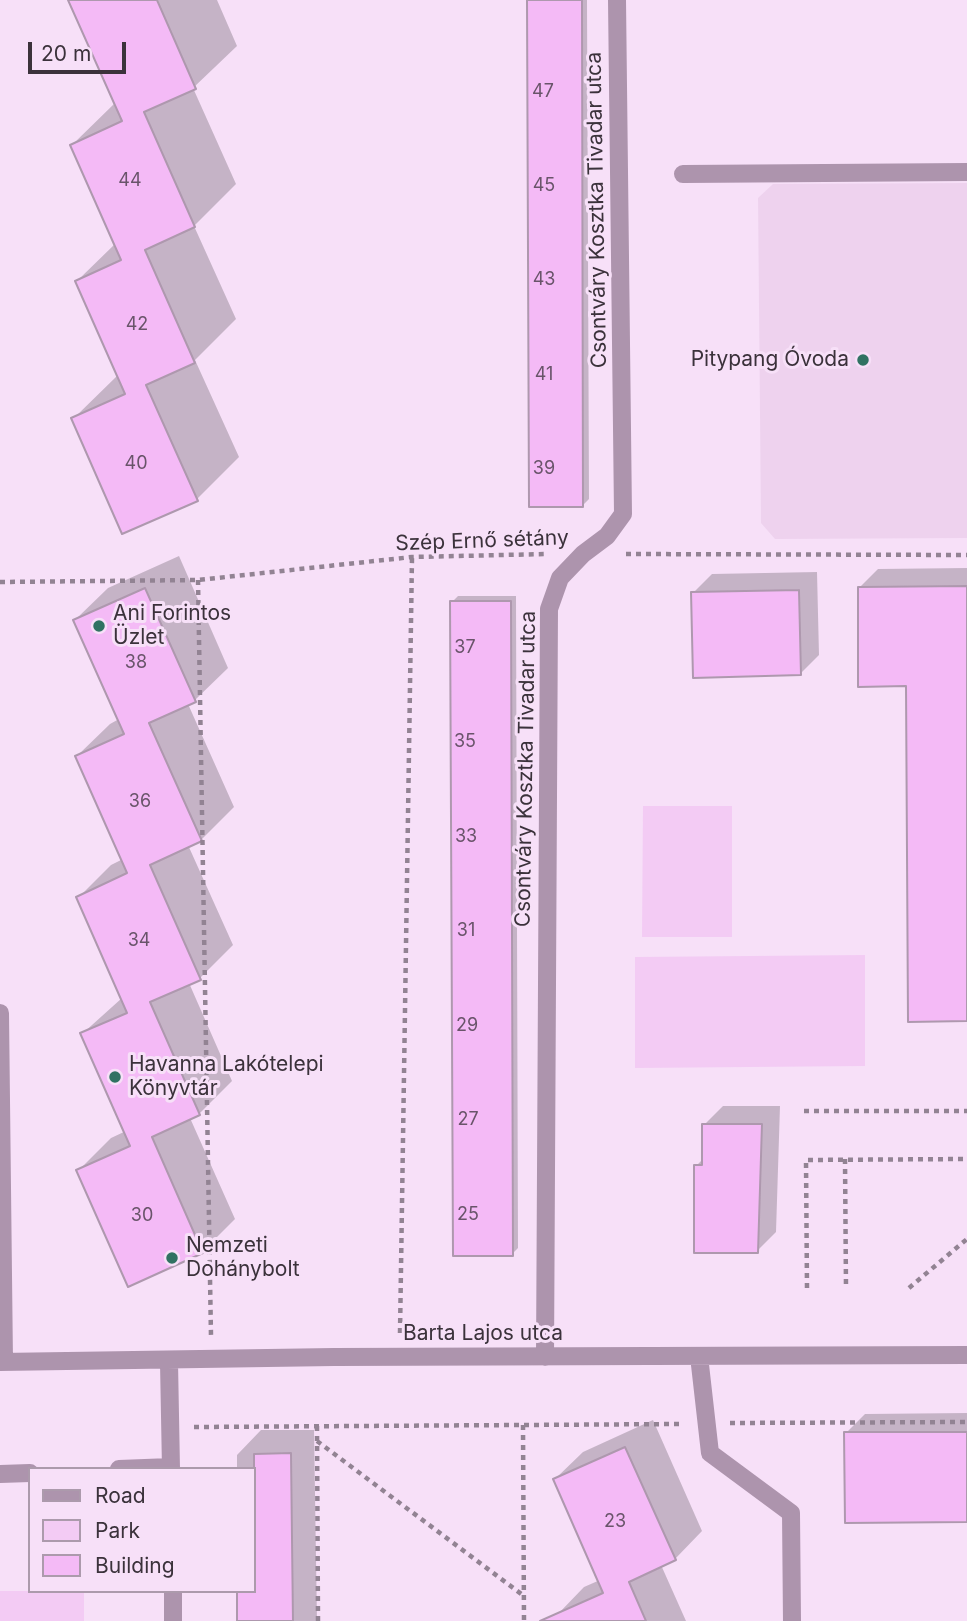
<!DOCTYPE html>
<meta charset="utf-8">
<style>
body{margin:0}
#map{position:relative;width:967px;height:1621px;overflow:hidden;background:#f7e0f8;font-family:Inter,sans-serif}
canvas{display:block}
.legend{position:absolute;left:28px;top:1467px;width:228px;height:126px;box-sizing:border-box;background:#f7e0f8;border:2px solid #ac9aac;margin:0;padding:9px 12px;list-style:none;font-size:21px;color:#3b323b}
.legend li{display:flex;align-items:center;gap:14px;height:35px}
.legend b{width:35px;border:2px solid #ac9aac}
.scale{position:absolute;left:28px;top:42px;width:98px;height:32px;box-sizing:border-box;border:4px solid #3b323b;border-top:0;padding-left:9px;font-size:21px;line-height:24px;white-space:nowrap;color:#3b323b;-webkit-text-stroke:5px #f7e0f8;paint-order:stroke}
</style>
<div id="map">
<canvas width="967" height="1621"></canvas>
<ul class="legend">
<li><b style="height:9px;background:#ad94ad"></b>Road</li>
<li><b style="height:19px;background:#f3cbf4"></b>Park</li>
<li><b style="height:19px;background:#f4baf6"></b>Building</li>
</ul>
<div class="scale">20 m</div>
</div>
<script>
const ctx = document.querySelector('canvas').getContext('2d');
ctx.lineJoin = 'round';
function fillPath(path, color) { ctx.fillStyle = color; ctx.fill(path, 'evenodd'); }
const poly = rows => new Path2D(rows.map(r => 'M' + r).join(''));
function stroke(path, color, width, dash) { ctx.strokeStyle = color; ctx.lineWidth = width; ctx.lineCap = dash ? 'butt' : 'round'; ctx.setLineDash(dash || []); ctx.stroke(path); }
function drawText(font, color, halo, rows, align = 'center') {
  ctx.font = font + ' Inter,sans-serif'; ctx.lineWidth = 6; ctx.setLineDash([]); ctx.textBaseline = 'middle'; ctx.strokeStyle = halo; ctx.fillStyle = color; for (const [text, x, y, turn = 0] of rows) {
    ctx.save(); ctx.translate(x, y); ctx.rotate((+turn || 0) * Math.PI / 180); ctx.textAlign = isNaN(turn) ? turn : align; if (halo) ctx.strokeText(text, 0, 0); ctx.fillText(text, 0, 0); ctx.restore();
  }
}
const built = poly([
 [967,183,967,538,775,539,761,523,758,198,773,184]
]);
const green = poly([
 [643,806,732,806,732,937,642,937],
 [865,955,865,1066,635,1068,635,957],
 [0,1591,84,1591,84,1621,0,1621]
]);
const shadow = poly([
 [75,0,217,0,237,46,193,88,236,184,194,226,236,319,195,360,239,457,197,499,73,419,118,375,77,281,116,243,72,145,115,103],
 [529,0,587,0,589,499,583,505],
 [179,556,228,668,195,700,188,704,234,807,201,840,188,845,233,945,200,978,189,983,232,1081,199,1114,190,1118,235,1219,202,1252,78,1171,111,1138,126,1131,82,1034,122,998,78,898,111,865,123,859,77,756,110,724,119,719,75,620,108,588],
 [967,568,967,1019,907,684,859,588,878,569],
 [817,572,819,655,800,674,693,593,712,574],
 [458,596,516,596,518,1248,512,1254,452,602],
 [723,1106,780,1106,776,1232,757,1251,696,1166,703,1159,704,1125],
 [967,1413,967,1521,846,1433,865,1414],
 [653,1420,702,1531,675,1559,661,1565,686,1621,559,1621,557,1615,584,1587,600,1580,555,1479,583,1452],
 [261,1430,314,1430,317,1621,239,1621,254,1591,254,1469,237,1469,237,1455]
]);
const building = poly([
 [68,0,157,0,196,89,144,112,195,227,145,250,195,363,146,385,198,501,122,534,71,418,125,394,75,281,121,260,70,145,122,121,68,0],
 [527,0,582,0,583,507,529,507,527,0],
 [967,586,967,1021,908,1022,906,686,858,687,858,587,967,586],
 [145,588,196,702,149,723,202,841,150,865,201,980,150,1002,200,1115,152,1137,203,1253,128,1287,76,1170,130,1146,80,1033,127,1013,76,897,127,873,75,756,124,734,73,620,145,588],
 [799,590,801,675,693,678,691,592,799,590],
 [450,601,511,601,513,1256,453,1256,450,601],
 [702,1124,762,1124,758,1253,694,1253,694,1165,702,1165,702,1124],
 [844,1432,967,1432,967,1522,845,1523,844,1432],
 [625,1447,676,1560,629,1582,646,1621,540,1621,603,1593,553,1479,625,1447],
 [291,1453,293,1621,237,1621,237,1591,254,1591,254,1454,291,1453]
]);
const path = poly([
 [626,554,967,555],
 [198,580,211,1336],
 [0,582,198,580,412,557,547,554],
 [804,1111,967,1111],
 [845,1159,846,1288],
 [807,1288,806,1160,967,1159],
 [909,1288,967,1239],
 [400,1333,412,557],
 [730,1423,967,1422],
 [523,1425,524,1621],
 [317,1426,318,1621],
 [194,1427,683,1424],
 [317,1441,524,1596]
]);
const minor = poly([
 [683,174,967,172],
 [0,1013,4,1362],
 [699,1356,710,1453,791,1513,792,1621],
 [545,1357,549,609,560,578,583,554,607,536,623,514,617,0],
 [0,1362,334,1357,967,1355],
 [169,1362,171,1469],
 [119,1469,171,1467],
 [0,1474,30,1473],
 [173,1591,173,1621]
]);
const markers = [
 [863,360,7,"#307262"],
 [99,626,7,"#307262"],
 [115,1077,7,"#307262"],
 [172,1258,7,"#307262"]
];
const numberNames = [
 ["47",543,92],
 ["44",130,181],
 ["45",544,186],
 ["43",544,280],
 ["42",137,325],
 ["41",544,375],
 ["40",136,464],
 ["39",544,469],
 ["37",465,648],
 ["38",136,663],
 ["35",465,742],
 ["36",140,802],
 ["33",466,837],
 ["31",466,931],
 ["34",139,941],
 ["29",467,1026],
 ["27",468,1120],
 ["25",468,1215],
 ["30",142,1216],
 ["23",615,1522]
];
const streetNames = [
 ["Csontváry Kosztka Tivadar utca",597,210,-91],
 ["Szép Ernő sétány",482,541,-2],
 ["Csontváry Kosztka Tivadar utca",526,769,-89],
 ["Barta Lajos utca",483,1334]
];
const poiNames = [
 ["Pitypang Óvoda",849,360,"right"],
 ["Ani Forintos",113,614],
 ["Üzlet",113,638],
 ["Havanna Lakótelepi",129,1065],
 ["Könyvtár",129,1089],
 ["Nemzeti",186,1246],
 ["Dohánybolt",186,1270]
];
fillPath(built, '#eed2ee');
fillPath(green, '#f3cbf4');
fillPath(shadow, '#0003');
fillPath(building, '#f4baf6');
stroke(building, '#ae98ae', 2);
stroke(path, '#928393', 4.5, [5, 5]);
stroke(minor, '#ad94ad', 18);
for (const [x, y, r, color] of markers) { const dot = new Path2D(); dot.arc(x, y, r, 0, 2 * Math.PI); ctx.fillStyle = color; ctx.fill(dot); stroke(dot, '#f7e0f8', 2.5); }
drawText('18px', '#69546a', null, numberNames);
drawText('21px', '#3b323b', '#f7e0f8', streetNames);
drawText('21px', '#3b323b', '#f7e0f8', poiNames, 'left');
</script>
